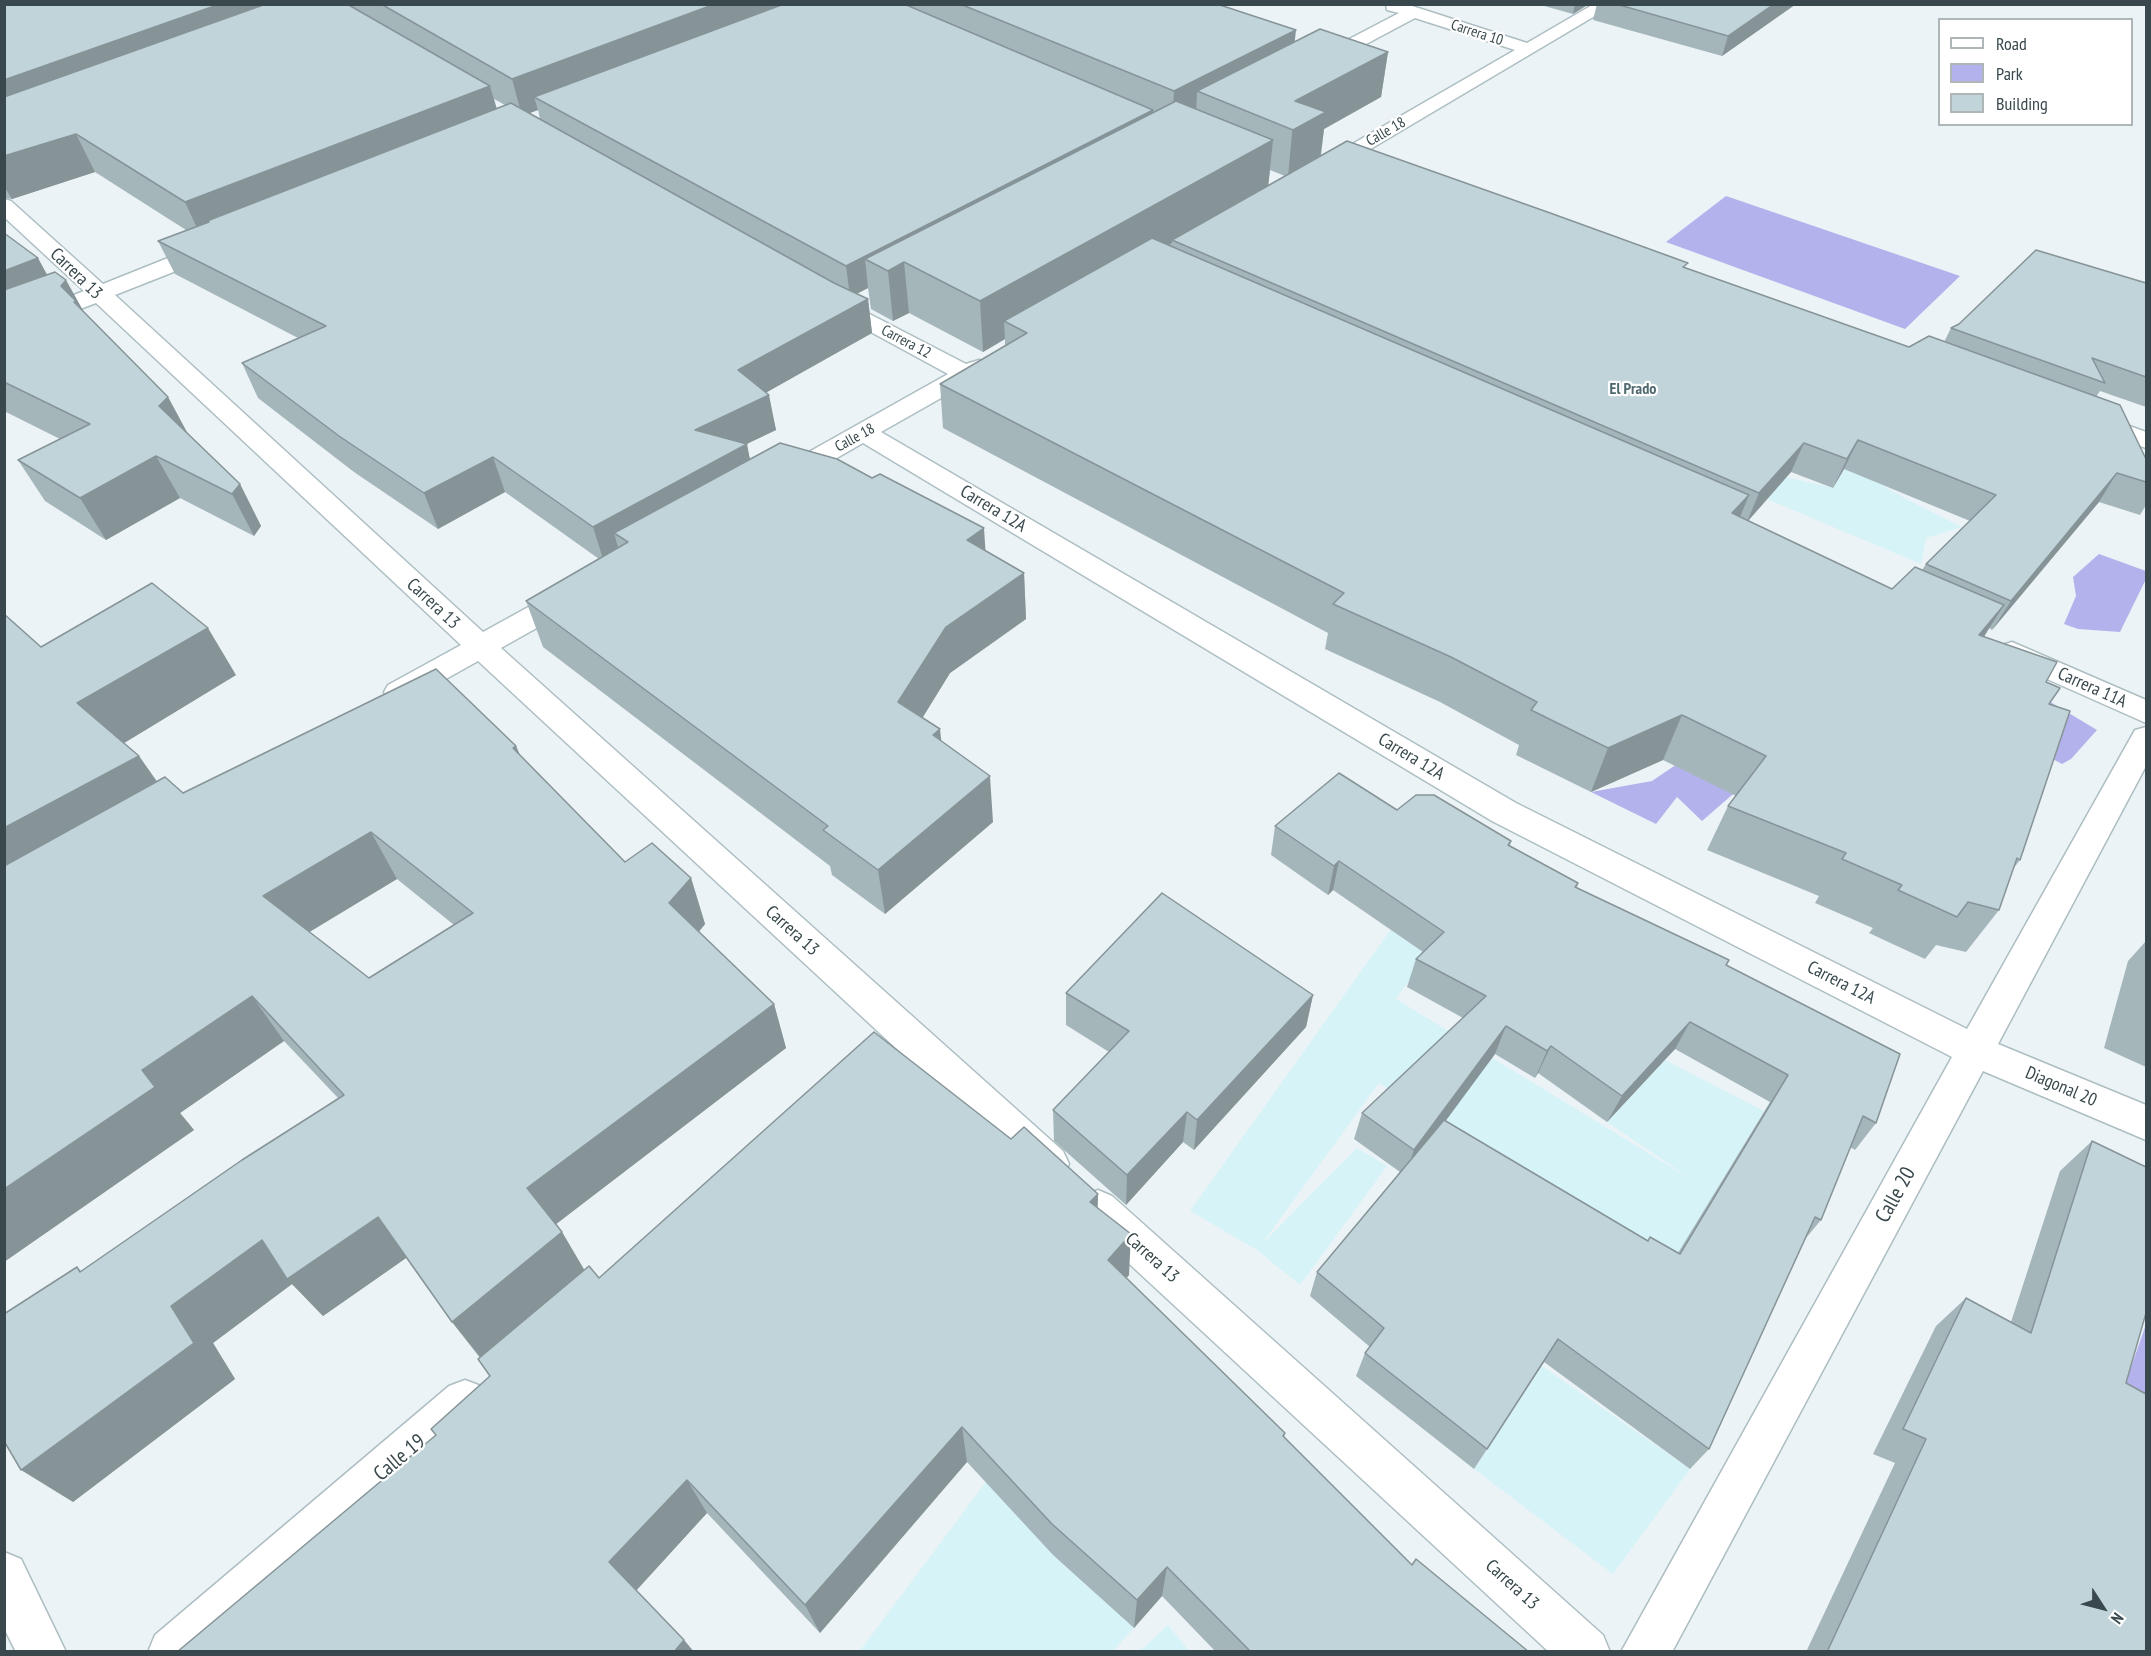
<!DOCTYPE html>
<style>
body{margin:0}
#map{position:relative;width:2151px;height:1656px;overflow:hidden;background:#ebf3f6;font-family:"PT Sans Narrow",sans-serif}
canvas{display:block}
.frame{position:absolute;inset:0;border:6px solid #38484c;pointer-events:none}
.legend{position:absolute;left:1938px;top:18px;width:195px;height:108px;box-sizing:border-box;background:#fff;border:2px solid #afb6b7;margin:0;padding:8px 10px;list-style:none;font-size:18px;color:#38484c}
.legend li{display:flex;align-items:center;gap:12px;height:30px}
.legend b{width:30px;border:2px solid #afb6b7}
.north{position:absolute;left:2073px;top:1578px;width:60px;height:60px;-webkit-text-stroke:4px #fff;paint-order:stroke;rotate:126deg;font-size:16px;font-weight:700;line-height:24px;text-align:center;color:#38484c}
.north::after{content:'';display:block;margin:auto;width:21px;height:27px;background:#38484c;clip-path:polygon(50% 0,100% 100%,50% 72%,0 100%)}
</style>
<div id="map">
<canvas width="2151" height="1656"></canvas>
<div class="frame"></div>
<ul class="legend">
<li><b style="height:8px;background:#fff"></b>Road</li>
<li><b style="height:16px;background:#b4b2ec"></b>Park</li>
<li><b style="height:16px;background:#c0d4d9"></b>Building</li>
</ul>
<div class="north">N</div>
</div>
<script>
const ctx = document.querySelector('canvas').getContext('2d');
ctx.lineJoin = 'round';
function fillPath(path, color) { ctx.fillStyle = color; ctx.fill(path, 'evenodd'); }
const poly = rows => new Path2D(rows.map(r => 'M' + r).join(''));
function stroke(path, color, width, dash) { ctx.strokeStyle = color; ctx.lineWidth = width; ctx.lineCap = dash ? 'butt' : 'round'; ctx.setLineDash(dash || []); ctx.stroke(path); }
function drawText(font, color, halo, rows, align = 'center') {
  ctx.font = font + ' "PT Sans Narrow",sans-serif'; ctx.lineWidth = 4.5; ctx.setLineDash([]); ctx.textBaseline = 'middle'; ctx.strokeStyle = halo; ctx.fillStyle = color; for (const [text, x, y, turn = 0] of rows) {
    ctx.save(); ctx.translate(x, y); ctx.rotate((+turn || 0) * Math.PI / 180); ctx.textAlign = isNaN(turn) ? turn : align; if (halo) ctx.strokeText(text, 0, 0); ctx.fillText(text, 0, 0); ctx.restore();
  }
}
const commercial = poly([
 [1846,465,1908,500,1962,527,1926,538,1921,564,1767,499,1786,477,1833,488],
 [1414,897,1450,921,1396,999,1694,1181,1607,1122,1665,1060,1764,1111,1715,1193,1754,1330,1379,1083,1261,1245,1357,1148,1387,1166,1300,1285,1257,1250,1190,1211],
 [1542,1366,1690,1469,1613,1574,1474,1469],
 [986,1482,1053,1555,1134,1628,1113,1651,859,1652],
 [1168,1625,1189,1651,1140,1651]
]);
const green = poly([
 [1726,196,1960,276,1905,329,1666,242],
 [2099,554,2146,571,2146,579,2120,632,2078,629,2064,624,2076,596,2073,577],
 [2037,694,2097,730,2071,759,2062,764,2022,743],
 [1777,756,1702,821,1677,797,1656,824,1591,792,1652,781,1680,762],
 [2146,1324,2146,1425,2117,1408]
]);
const minor = poly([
 [1386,4,1406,4,1527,43,1594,4,1615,4,1330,173,1316,173,1313,169,1316,165,1515,50,1415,18,1323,67,1311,67,1308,63,1311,59,1399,13,1387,10,1386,4],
 [4,199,11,201,103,284,203,244,219,244,222,249,219,254,115,295,483,632,561,589,571,587,581,589,585,596,581,603,501,648,1063,1151,1069,1164,1063,1177,1049,1182,1035,1177,478,661,410,699,399,703,388,699,384,692,388,685,461,645,96,303,4,338,4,323,84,291,4,217,4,199],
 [831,294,966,364,979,360,987,362,991,367,987,372,881,432,1516,803,1967,1029,2135,730,2146,727,2146,766,1998,1044,2146,1105,2146,1140,1983,1071,1672,1652,1621,1652,1952,1057,1492,821,863,443,793,483,784,485,775,483,771,477,775,471,948,374,823,306,820,301,823,296,831,294],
 [2094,413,2146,432,2146,448,2085,426,2081,421,2085,416,2094,413],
 [2012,642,2146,700,2146,723,2002,659,1997,652,2002,645,2012,642],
 [1098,1190,1112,1196,1603,1635,1610,1652,1549,1652,1084,1222,1078,1209,1084,1196,1098,1190],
 [465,1380,481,1386,487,1402,481,1418,210,1652,148,1652,155,1635,449,1386,465,1380],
 [4,1552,21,1559,66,1652,16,1652,4,1628,4,1552]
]);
const wall = poly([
 [4,4,1217,4,1295,41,1388,52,1381,97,1324,129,1321,156,1686,268,1909,347,1944,342,1951,328,2146,283,2146,407,2100,391,2096,397,2146,459,2146,505,2140,515,2099,502,1992,630,1989,628,1984,637,2046,682,2049,704,2020,860,2013,869,1999,910,1966,952,1936,945,1925,959,1869,933,1873,928,1815,903,1819,896,1707,850,1728,806,1736,796,1663,760,1591,792,1516,755,1519,745,1440,702,1325,649,1328,633,943,428,940,384,1005,346,1005,339,983,352,909,313,893,321,871,309,868,288,857,294,868,299,872,333,767,392,776,430,746,444,750,460,985,551,1024,573,1026,619,950,673,922,718,941,741,993,822,885,914,832,875,830,866,543,647,526,601,599,559,505,492,438,529,354,472,258,398,242,363,298,338,175,274,158,241,186,230,95,172,12,199,4,198],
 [494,99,505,105,497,109],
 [538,110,540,119,529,113],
 [1270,170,1285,176,1268,186],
 [1844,469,1970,521,1926,564,1922,570,1892,589,1748,521,1791,472,1833,488],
 [1537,4,1589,4,1573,14],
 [1597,4,1796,4,1722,56,1593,20],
 [4,233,168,397,188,434,240,484,261,526,254,536,180,498,106,540,45,501,18,460,60,439,4,411],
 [4,614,41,647,236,675,124,743,139,756,157,782,183,793,516,746,520,755,625,862,691,878,705,924,699,932,774,1004,786,1048,556,1224,562,1232,584,1270,599,1278,1011,1139,1098,1194,1097,1207,1129,1275,1126,1278,1285,1433,1284,1438,1412,1565,1529,1652,1216,1652,1162,1596,1134,1628,1053,1555,967,1462,820,1633,707,1513,636,1590,684,1640,694,1652,177,1652,436,1435,490,1376,480,1358,452,1322,406,1258,323,1316,292,1284,213,1343,235,1379,73,1502,77,1267,81,1271,338,1098,284,1041,180,1113,194,1130,4,1262],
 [397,879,454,925,369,978,309,932],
 [1397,810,1511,841,1510,846,1578,883,1577,888,1727,965,1876,1123,1855,1150,1850,1147,1821,1220,1806,1238,1709,1449,1690,1469,1544,1362,1474,1469,1356,1376,1365,1353,1370,1347,1310,1296,1317,1272,1400,1172,1354,1139,1362,1113,1463,1018,1407,987,1416,959,1423,952,1333,890,1328,895,1271,855,1275,826],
 [1675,1049,1770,1102,1678,1253,1648,1241,1445,1121,1495,1054,1535,1078,1538,1073,1607,1122],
 [2146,941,2146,1067,2104,1048,2128,961],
 [1066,993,1313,995,1306,1027,1194,1150,1183,1142,1126,1205,1054,1141,1053,1110,1109,1052,1066,1025],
 [2092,1141,2126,1383,2146,1652,1806,1652,1895,1463,1873,1454,1936,1326,1966,1298,2011,1322,2060,1171]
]);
const shadedWall = poly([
 [220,4,310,4,4,124,4,80],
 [715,4,814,4,534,97,538,110,522,116,512,79],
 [1575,4,1589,4,1573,14],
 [1774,4,1796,4,1722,56,1728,36],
 [1296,30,1292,66,1197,91,1196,116,1172,129,1174,91],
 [1388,52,1381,97,1324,129,1320,159,1288,177,1295,101],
 [490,86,501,124,209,222,207,221,215,237,203,241,185,202],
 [1153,110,1152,139,904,262,909,313,893,321,888,271,865,259,868,288,850,297,846,266],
 [76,134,95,172,12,199,4,186,4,156],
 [1273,140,1268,188,1172,240,1172,243,1022,330,1004,321,1005,339,983,352,980,301],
 [38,258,60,298,4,320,4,271],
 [66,280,89,321,61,286],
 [868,299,872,333,744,405,738,370],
 [769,395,776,430,703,465,695,430],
 [168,397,190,438,159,406],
 [1858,440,1844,469,1833,488,1847,459],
 [1804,443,1791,472,1747,522,1759,493],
 [747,444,754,480,614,533,620,554,604,562,593,527],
 [156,456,180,498,106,540,80,498],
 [493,457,505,492,438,529,424,493],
 [2117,473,2099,502,1992,630,2011,601],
 [240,484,261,526,254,536,232,494],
 [1749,495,1731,539,1732,513],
 [984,528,987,574,967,540],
 [1024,573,1026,619,950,673,904,748,898,702,946,627],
 [2004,605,1976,649,1979,635],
 [208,628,236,675,111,751,77,703],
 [1682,715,1663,760,1591,792,1608,748],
 [940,729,945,775,933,735],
 [516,746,536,794,513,748],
 [139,756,172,803,4,896,4,828],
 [990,776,993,822,885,914,878,870],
 [371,832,397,879,293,942,263,896],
 [1339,861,1333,890,1328,895,1334,866],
 [691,878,705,924,684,949,669,903],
 [1313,995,1306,1027,1194,1150,1197,1120],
 [252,996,284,1041,180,1113,194,1130,4,1262,4,1189,142,1070],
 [774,1004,786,1048,551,1228,527,1188],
 [1690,1022,1675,1049,1607,1122,1622,1096],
 [1506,1026,1495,1054,1405,1176,1414,1150],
 [1551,1046,1538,1073,1535,1078,1547,1051],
 [1187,1112,1183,1142,1126,1205,1127,1175],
 [1098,1194,1097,1236,1090,1202],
 [378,1217,409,1256,323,1316,292,1284,213,1343,235,1379,73,1502,21,1470,171,1306,262,1240],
 [562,1232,585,1271,481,1358,452,1322],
 [1131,1234,1129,1275,1107,1301,1108,1260],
 [1558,1339,1544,1362,1474,1469,1487,1449],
 [962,1427,967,1462,820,1633,805,1605],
 [687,1480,707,1513,635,1592,609,1562],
 [1167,1567,1162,1596,1134,1628,1137,1600],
 [684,1640,694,1652,674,1652]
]);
const building = poly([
 [4,4,220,4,4,80,4,4],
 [266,4,347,4,490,86,185,202,76,134,4,156,4,97,266,4],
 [381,4,715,4,512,79,381,4],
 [784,4,904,4,1153,110,846,266,534,97,784,4],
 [960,4,1217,4,1296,30,1174,91,960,4],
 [1616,4,1774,4,1728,36,1616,4],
 [1320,29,1388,52,1295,101,1326,112,1293,130,1197,91,1320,29],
 [1176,101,1273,140,980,301,904,262,888,271,865,259,1176,101],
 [511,103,834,283,868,299,738,370,769,395,695,430,747,444,593,527,493,457,424,493,339,436,242,363,326,326,158,241,209,222,207,221,511,103],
 [1347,141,1553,214,1688,263,1683,267,1909,347,1929,336,2120,405,2146,459,2146,482,2117,473,2011,601,1926,564,1996,495,1858,440,1847,459,1804,443,1759,493,1172,240,1347,141],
 [4,233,38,258,4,271,4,233],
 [1152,238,1749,495,1732,513,1892,589,1915,567,2004,605,1979,635,2057,662,2046,682,2060,688,2049,704,2070,711,2020,860,2017,858,1999,910,1968,902,1957,917,1898,890,1902,885,1842,859,1846,853,1728,806,1766,756,1682,715,1608,748,1531,710,1537,702,1451,657,1333,604,1344,593,940,384,1027,333,1004,321,1152,238],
 [2036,250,2146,283,2146,377,2092,358,2105,383,1951,328,1959,324,2036,250],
 [55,272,66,280,61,286,76,301,74,302,168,397,159,406,240,484,232,494,156,456,80,498,18,460,90,424,4,382,4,290,55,272],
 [780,443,837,459,872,478,880,474,984,528,967,540,1024,573,946,627,898,702,940,729,933,735,990,776,878,870,823,830,828,826,526,601,628,542,614,533,780,443],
 [152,583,208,628,77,703,139,756,4,828,4,614,41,647,152,583],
 [436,669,516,746,513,748,625,862,652,843,691,878,669,903,774,1004,527,1188,562,1232,452,1322,378,1217,287,1279,262,1240,171,1306,194,1343,21,1470,4,1441,4,1314,77,1267,80,1272,242,1160,344,1095,252,996,142,1070,155,1087,4,1189,4,866,165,777,183,793,436,669],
 [371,832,473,913,369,978,263,896,371,832],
 [1339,773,1397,810,1416,795,1434,795,1511,841,1508,845,1578,883,1575,887,1729,960,1726,965,1900,1054,1876,1123,1863,1116,1821,1220,1815,1217,1709,1449,1558,1339,1487,1449,1365,1353,1384,1328,1317,1272,1444,1120,1648,1241,1650,1237,1680,1254,1788,1075,1690,1022,1622,1096,1551,1046,1547,1051,1506,1026,1414,1150,1362,1113,1486,996,1416,959,1444,932,1339,861,1334,866,1275,826,1339,773],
 [1162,893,1313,995,1197,1120,1187,1112,1127,1175,1053,1110,1129,1031,1066,993,1162,893],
 [874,1032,1011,1139,1024,1127,1098,1194,1090,1202,1131,1234,1108,1260,1285,1433,1283,1436,1412,1565,1416,1559,1529,1652,1251,1652,1167,1567,1137,1600,1052,1524,962,1427,805,1605,687,1480,609,1562,684,1640,674,1652,177,1652,436,1435,431,1429,490,1376,478,1359,589,1266,599,1278,874,1032],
 [2092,1141,2146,1167,2146,1313,2126,1383,2146,1394,2146,1652,1827,1652,1926,1439,1903,1429,1966,1298,2031,1333,2092,1141]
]);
const farStreetnames = [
 ["Carrera 10",1477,33,18],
 ["Calle 18",1386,132,-30],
 ["Carrera 12",906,342,28],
 ["Calle 18",855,438,-29]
];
const farNeighbourhoodnames = [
 ["El Prado",1633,389]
];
const streetNames = [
 ["Carrera 13",76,274,44],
 ["Carrera 12A",993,509,31],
 ["Carrera 13",433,604,43],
 ["Carrera 11A",2092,688,24],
 ["Carrera 12A",1411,757,31],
 ["Carrera 13",792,931,42],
 ["Carrera 12A",1841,983,27],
 ["Diagonal 20",2061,1087,23],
 ["Carrera 13",1152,1258,42],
 ["Carrera 13",1512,1585,42]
];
const nearStreetnames = [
 ["Calle 20",1896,1195,-61],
 ["Calle 19",400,1458,-40]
];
fillPath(commercial, '#d6f3f8');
fillPath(green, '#b4b2ec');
stroke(minor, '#adbec3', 3);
fillPath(minor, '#fff');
fillPath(wall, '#a5b6bb');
fillPath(shadedWall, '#869498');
fillPath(building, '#c0d4d9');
stroke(building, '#869498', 1.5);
drawText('15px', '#38484c', '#fff', farStreetnames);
drawText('bold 16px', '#4f696f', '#fff', farNeighbourhoodnames);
drawText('18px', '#38484c', '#fff', streetNames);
drawText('21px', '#38484c', '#fff', nearStreetnames);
</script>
